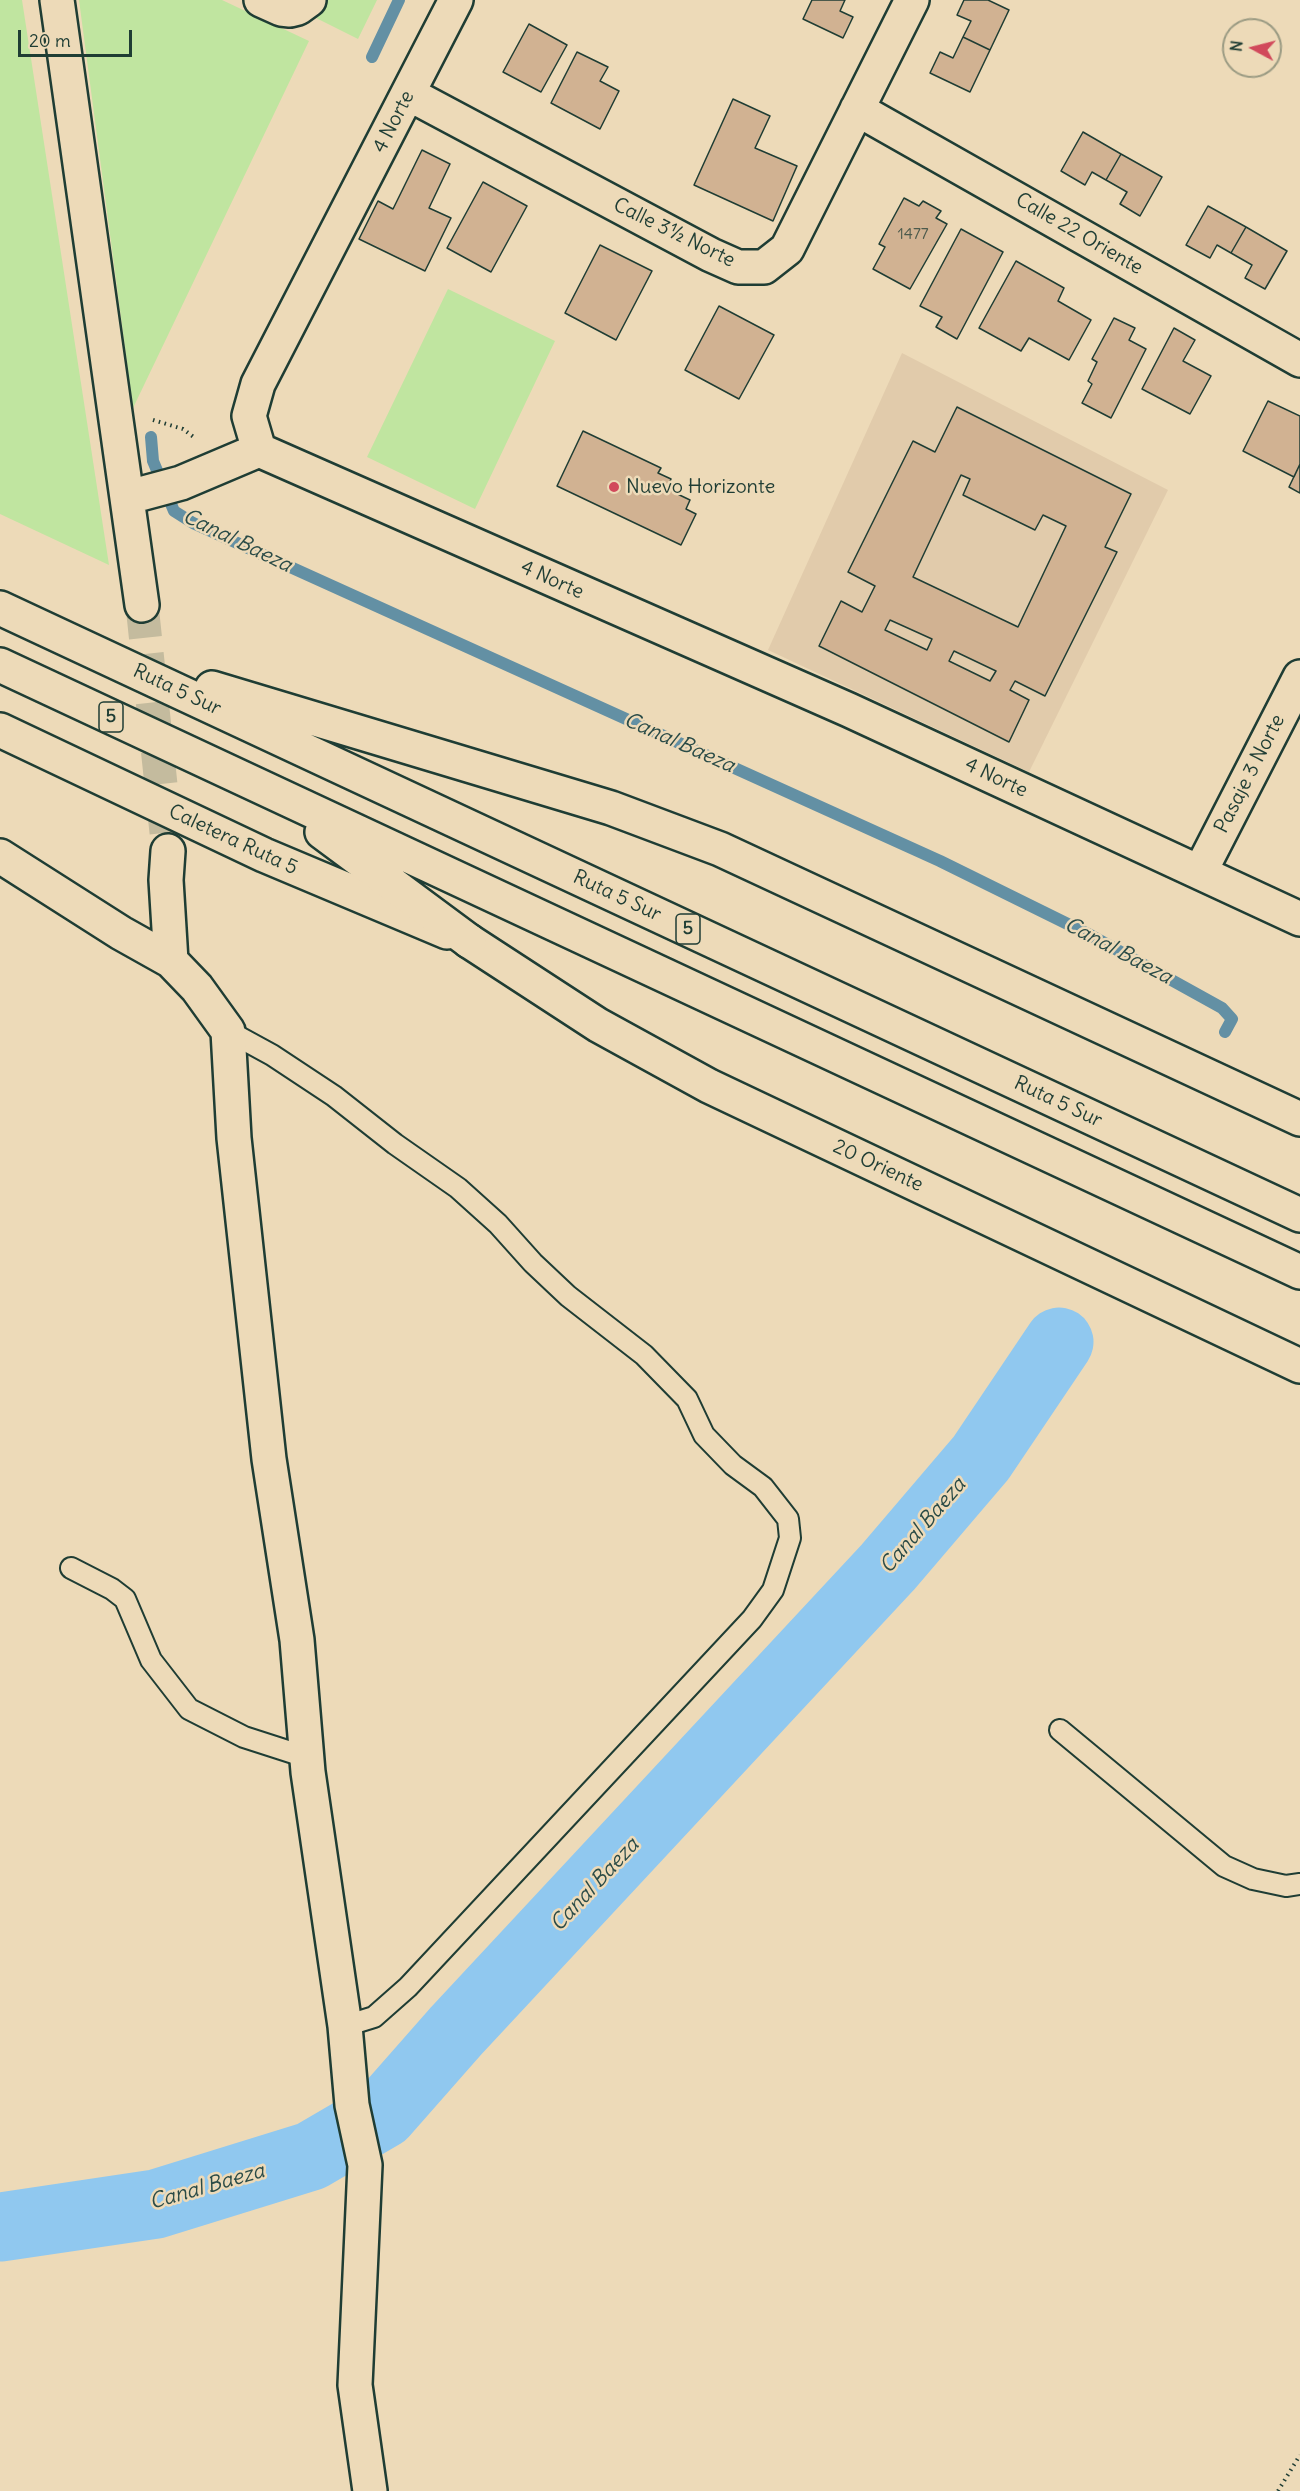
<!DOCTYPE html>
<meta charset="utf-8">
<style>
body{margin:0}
#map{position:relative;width:1300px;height:2491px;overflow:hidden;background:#eddab8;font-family:Delius,sans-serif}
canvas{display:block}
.north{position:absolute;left:1222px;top:18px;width:60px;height:60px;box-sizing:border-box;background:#eddab8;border:2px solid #9b9b83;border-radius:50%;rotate:277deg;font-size:16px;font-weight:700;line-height:24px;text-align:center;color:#1f3d34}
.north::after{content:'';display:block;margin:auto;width:21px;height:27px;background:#d1495b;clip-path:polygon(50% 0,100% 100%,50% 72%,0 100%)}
.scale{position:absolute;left:18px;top:30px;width:114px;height:27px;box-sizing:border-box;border:3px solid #1f3d34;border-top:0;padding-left:8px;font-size:18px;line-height:21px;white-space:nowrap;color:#1f3d34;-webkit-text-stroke:4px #eddab8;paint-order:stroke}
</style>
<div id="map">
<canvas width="1300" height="2491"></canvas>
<div class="north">N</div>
<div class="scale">20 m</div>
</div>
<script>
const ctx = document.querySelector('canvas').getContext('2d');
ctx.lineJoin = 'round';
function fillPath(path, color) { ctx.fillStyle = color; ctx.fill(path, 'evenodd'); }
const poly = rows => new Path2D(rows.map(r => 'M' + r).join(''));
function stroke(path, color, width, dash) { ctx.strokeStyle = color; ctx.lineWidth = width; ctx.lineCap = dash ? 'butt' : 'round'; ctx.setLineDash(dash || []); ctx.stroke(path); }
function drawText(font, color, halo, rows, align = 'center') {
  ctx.font = font + ' Delius,sans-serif'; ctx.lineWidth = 5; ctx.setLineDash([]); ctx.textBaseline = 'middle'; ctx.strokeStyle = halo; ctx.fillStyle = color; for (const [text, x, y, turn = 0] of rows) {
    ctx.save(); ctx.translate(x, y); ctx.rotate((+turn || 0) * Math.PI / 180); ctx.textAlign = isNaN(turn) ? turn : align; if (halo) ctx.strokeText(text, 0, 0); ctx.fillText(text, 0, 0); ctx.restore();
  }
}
const built = poly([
 [902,353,1168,490,1029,772,768,650]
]);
const green = poly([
 [0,0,22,0,109,565,0,514],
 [79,0,222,0,309,41,133,408],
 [323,0,377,0,358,39,314,17],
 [448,289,555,341,475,509,367,457]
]);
const stream = poly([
 [372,57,399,0],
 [151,437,153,461,174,511,193,523,940,861,1092,936,1222,1008,1232,1019,1225,1032]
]);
const river = poly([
 [0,2227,156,2204,311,2156,383,2114,456,2031,888,1567,981,1458,1059,1342]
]);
const building = poly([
 [812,0,845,0,840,11,853,17,843,38,803,19,812,0],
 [964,0,988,0,1009,10,990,50,963,37,971,21,957,15,964,0],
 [529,24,567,45,541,92,503,72,529,24],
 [963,37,990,50,970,92,930,73,940,52,953,58,963,37],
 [577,52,608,67,600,81,619,91,600,129,551,103,577,52],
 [733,99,770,116,755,148,797,166,773,221,694,185,733,99],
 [1083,132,1121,154,1106,180,1092,172,1085,185,1061,171,1083,132],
 [422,150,450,164,429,208,451,218,425,271,359,239,378,201,393,209,422,150],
 [1121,154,1162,177,1140,216,1120,204,1127,192,1106,180,1121,154],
 [483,182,527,206,491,272,447,248,483,182],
 [904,198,919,206,923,201,941,211,936,218,947,224,910,289,873,269,885,247,879,244,904,198],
 [1208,206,1246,227,1231,253,1217,245,1210,258,1186,245,1208,206],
 [1246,227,1287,251,1265,289,1245,278,1252,265,1231,253,1246,227],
 [961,229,1003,252,957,339,936,327,942,317,920,306,961,229],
 [600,245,652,271,616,340,565,313,600,245],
 [1016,261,1064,288,1058,301,1091,320,1069,360,1029,338,1021,351,979,328,1016,261],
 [719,306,774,335,739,399,685,370,719,306],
 [1114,318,1135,328,1129,340,1146,349,1111,418,1082,403,1092,384,1088,381,1097,362,1092,359,1114,318],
 [1174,328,1195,340,1183,361,1211,376,1190,414,1142,389,1174,328],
 [1268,401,1300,416,1300,464,1294,477,1243,451,1268,401],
 [957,407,1131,494,1105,547,1117,552,1045,696,1015,681,1010,690,1029,700,1009,742,819,646,841,601,862,612,875,586,848,572,913,441,935,452,957,407],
 [961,475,970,479,963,495,1035,530,1043,515,1066,526,1018,627,913,577,961,475],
 [890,620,932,639,927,650,885,630,890,620],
 [954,651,996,671,990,681,949,661,954,651],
 [583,431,661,468,658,473,671,479,667,489,690,500,686,509,696,514,681,545,557,486,583,431],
 [1300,464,1300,493,1289,487,1300,464]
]);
const minorTunnel = poly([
 [142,605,168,851]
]);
const path = poly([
 [153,420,183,429,195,438],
 [1278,2491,1300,2455]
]);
const service = poly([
 [228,1031,272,1055,334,1096,395,1144,458,1188,498,1224,533,1263,568,1296,644,1355,687,1399,704,1435,733,1465,763,1487,788,1519,790,1538,773,1590,752,1619,408,1987,374,2017,345,2026],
 [71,1568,112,1589,125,1599,151,1660,189,1709,244,1737,306,1757],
 [1060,1730,1224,1866,1253,1879,1286,1886,1300,1884]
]);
const minor = poly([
 [57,0,142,605],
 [261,0,281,9,290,10,298,8,309,0],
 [456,0,258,384,249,416,259,450,849,710,1300,919],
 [409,94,711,255,738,267,764,267,787,249,912,0],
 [857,109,1300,360],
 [129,497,181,483,259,450],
 [168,851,166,880,171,961,197,988,228,1031,234,1138,269,1459,297,1640,308,1772,345,2026,352,2105,365,2165,355,2385,370,2491],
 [0,856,121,933,171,961],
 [1200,872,1300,677]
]);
const tertiary = poly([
 [0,730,264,855,447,932]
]);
const trunk = poly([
 [469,941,598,1025,709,1086,1300,1366]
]);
const motorway = poly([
 [0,608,1300,1215],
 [0,665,1300,1272],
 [212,688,611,808,720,849,1300,1119],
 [322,832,469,941]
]);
const markers = [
 [614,487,6,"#d1495b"]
];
const numberNames = [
 ["1477",913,234]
];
const shields = [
 [111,717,24],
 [688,929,24]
];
const shieldNames = [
 ["5",111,717],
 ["5",688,929]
];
const streetNames = [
 ["4 Norte",394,122,-63],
 ["Calle 3½ Norte",674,233,26],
 ["Calle 22 Oriente",1079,234,30],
 ["4 Norte",552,580,24],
 ["Ruta 5 Sur",177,690,25],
 ["Pasaje 3 Norte",1250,774,-63],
 ["4 Norte",996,778,25],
 ["Caletera Ruta 5",233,840,25],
 ["Ruta 5 Sur",617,896,25],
 ["Ruta 5 Sur",1058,1102,25],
 ["20 Oriente",878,1166,25]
];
const poiNames = [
 ["Nuevo Horizonte",626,487]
];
const waterNames = [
 ["Canal Baeza",237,541,26],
 ["Canal Baeza",679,743,24],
 ["Canal Baeza",1118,951,28],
 ["Canal Baeza",923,1526,-49],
 ["Canal Baeza",595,1885,-47],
 ["Canal Baeza",207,2187,-16]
];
fillPath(built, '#e1cbab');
fillPath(green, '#c0e5a0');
stroke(stream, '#6390a4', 12);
stroke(river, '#90c8ef', 69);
fillPath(building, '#d1b292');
stroke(building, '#1f3d34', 1.5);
stroke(minorTunnel, '#c4bb9e', 33, [33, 16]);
stroke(service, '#1f3d34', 24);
stroke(minor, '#1f3d34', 38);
stroke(tertiary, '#1f3d34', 38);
stroke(trunk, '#1f3d34', 38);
stroke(motorway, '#1f3d34', 38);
stroke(path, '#1f3d34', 4, [1.5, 4.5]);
stroke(service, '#eddab8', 20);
stroke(minor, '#eddab8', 33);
stroke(tertiary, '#eddab8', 33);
stroke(trunk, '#eddab8', 33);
stroke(motorway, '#eddab8', 33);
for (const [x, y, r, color] of markers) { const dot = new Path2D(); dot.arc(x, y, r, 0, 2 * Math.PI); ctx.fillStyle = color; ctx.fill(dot); stroke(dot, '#eddab8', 2); }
drawText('16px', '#4c5a4c', null, numberNames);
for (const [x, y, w] of shields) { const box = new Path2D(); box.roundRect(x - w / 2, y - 15, w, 30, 4.5); ctx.fillStyle = '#eddab8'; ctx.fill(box); stroke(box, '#1f3d34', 1.5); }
drawText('bold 18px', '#1f3d34', null, shieldNames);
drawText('20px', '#1f3d34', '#eddab8', streetNames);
drawText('20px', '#1f3d34', '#eddab8', poiNames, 'left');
drawText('italic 21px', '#2a4b47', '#eddab8', waterNames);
</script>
